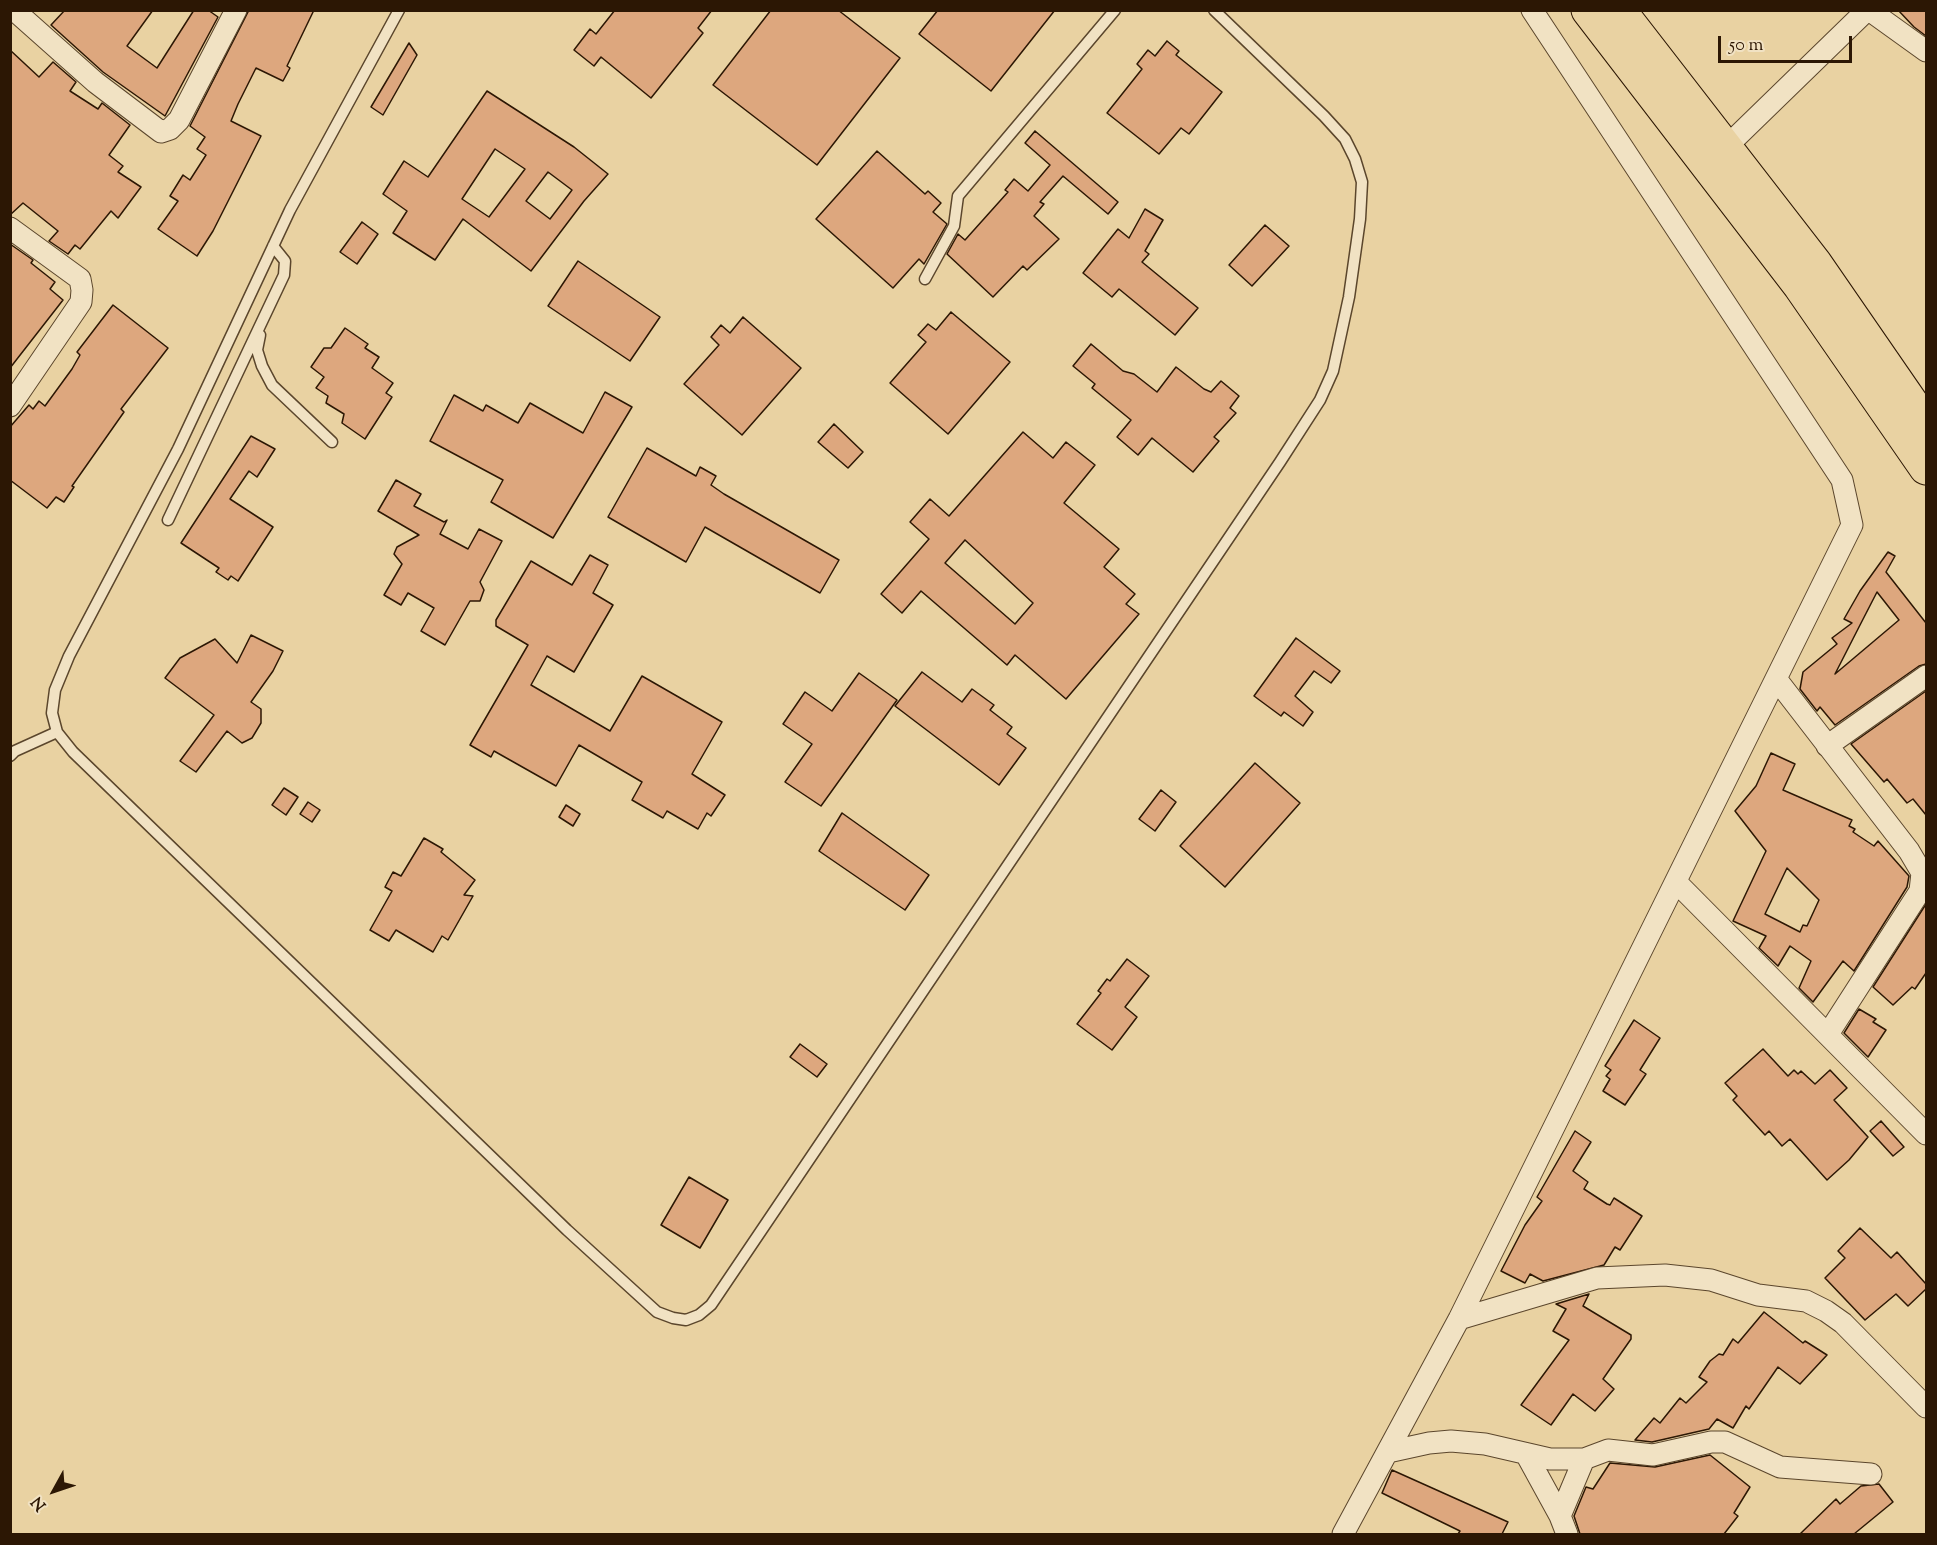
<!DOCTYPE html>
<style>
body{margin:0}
#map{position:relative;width:1937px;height:1545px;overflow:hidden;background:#e9d2a2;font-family:"Sorts Mill Goudy",serif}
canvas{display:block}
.frame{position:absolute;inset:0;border:12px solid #2c1704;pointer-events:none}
.north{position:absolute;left:24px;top:1461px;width:60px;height:60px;-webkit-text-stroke:4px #f1e2c3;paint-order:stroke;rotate:230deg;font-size:16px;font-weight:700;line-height:24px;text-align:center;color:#2c1704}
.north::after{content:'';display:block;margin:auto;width:21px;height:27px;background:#2c1704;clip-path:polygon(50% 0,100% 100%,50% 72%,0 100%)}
.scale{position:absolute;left:1718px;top:36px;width:134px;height:27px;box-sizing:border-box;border:3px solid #2c1704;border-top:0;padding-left:8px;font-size:18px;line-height:21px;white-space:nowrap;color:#2c1704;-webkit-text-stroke:4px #f1e2c3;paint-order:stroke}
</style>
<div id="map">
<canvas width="1937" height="1545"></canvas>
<div class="frame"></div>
<div class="north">N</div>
<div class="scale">50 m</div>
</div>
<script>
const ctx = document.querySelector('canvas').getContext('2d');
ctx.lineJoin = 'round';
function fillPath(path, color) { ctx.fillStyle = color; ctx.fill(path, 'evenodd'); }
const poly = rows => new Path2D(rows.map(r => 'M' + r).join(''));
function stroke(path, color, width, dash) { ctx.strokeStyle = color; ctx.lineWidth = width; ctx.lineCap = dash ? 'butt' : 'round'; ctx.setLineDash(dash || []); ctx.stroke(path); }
const building = poly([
 [65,10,153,10,127,46,157,68,194,10,208,10,218,17,165,116,103,72,51,25,65,10],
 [249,10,314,10,287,66,290,68,283,81,256,68,238,104,231,121,261,136,213,231,197,256,158,229,178,201,170,196,183,175,190,180,206,155,197,149,205,137,190,126,249,10],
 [615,10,712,10,698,28,703,33,651,98,601,57,594,66,574,50,590,29,596,34,615,10],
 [771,10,838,10,900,58,817,165,713,85,771,10],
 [938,10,1055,10,991,91,919,34,938,10],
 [1898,10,1926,10,1926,36,1914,27,1898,10],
 [1167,41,1179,51,1176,55,1222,92,1189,134,1181,128,1159,154,1107,113,1142,69,1137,64,1148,50,1155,56,1167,41],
 [409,43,417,55,383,115,371,107,409,43],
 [10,50,39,77,53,62,76,82,70,91,98,109,102,103,130,125,109,155,123,166,118,172,141,187,118,218,111,211,80,249,75,245,68,254,49,241,58,231,23,203,10,215,10,50],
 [487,91,574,147,608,174,584,201,531,271,463,219,435,260,393,233,407,211,383,194,404,161,428,177,487,91],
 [495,149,525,169,489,217,462,199,495,149],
 [548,172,572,190,550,219,526,201,548,172],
 [1035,131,1118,202,1108,214,1063,176,1040,202,1044,204,1034,216,1059,239,1027,270,1023,266,993,297,947,254,958,234,965,240,1008,192,1005,190,1014,179,1028,191,1050,165,1025,143,1035,131],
 [877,151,925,194,928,191,941,203,933,212,947,224,924,264,919,259,893,288,816,219,877,151],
 [1145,209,1163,220,1145,251,1149,254,1142,262,1198,308,1175,335,1119,289,1112,297,1083,273,1118,229,1129,238,1145,209],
 [362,222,378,234,357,264,340,252,362,222],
 [1265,225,1289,246,1252,286,1229,265,1265,225],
 [10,244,33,260,31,263,55,282,50,289,63,300,10,368,10,244],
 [578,261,660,317,630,361,548,306,578,261],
 [113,305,168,348,121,409,124,412,72,486,74,487,64,502,56,497,47,508,10,480,10,427,29,405,33,409,39,401,45,406,72,369,80,355,77,352,113,305],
 [951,312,1010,362,948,434,890,383,926,342,918,335,928,324,936,330,951,312],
 [743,317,801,368,742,435,684,384,719,345,711,337,721,325,730,333,743,317],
 [345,328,368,344,365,348,379,357,372,368,393,383,386,393,392,397,365,439,342,423,344,414,326,403,328,396,316,388,324,377,311,367,324,348,331,348,345,328],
 [1091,344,1123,371,1134,374,1157,392,1176,367,1204,389,1211,392,1221,381,1239,396,1230,408,1236,413,1214,437,1219,441,1193,472,1152,438,1138,455,1117,437,1131,420,1092,388,1095,384,1073,366,1091,344],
 [605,392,632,407,553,538,491,502,503,480,430,441,454,395,483,411,486,405,518,423,530,403,583,433,605,392],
 [834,424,863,452,848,468,818,442,834,424],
 [1023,432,1053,458,1066,442,1095,465,1064,503,1119,549,1104,567,1135,594,1126,604,1139,614,1066,699,1015,655,1007,665,921,591,902,613,881,594,929,539,910,522,930,499,949,516,1023,432],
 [965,540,1033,603,1015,624,945,563,965,540],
 [251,436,275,449,257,477,249,471,230,499,273,527,238,581,231,576,228,580,216,572,219,568,181,543,251,436],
 [647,448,696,476,700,467,716,476,711,485,724,494,839,560,820,593,705,527,686,562,608,517,647,448],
 [396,480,421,494,414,506,444,522,447,520,440,534,468,549,479,529,502,541,480,582,484,590,480,601,470,601,445,645,421,631,434,608,408,593,401,605,384,595,402,564,394,554,397,547,419,535,378,511,396,480],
 [1888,552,1895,556,1886,572,1926,623,1926,664,1919,666,1835,725,1820,707,1817,711,1800,689,1803,672,1837,644,1832,638,1852,623,1844,619,1860,591,1888,552],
 [1877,592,1899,620,1835,674,1859,627,1877,592],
 [590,555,608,565,593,593,613,605,574,672,547,656,531,685,610,731,642,676,722,722,692,774,725,795,711,816,707,813,698,829,667,811,663,818,632,800,642,782,579,745,556,786,494,751,491,757,470,745,528,645,496,626,496,620,531,561,572,585,590,555],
 [251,635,283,651,273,671,251,702,261,709,261,723,252,738,242,743,227,731,196,772,180,761,214,715,165,678,180,658,215,639,237,663,251,635],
 [1296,638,1340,671,1331,683,1314,671,1295,696,1313,712,1303,726,1284,712,1281,716,1254,696,1296,638],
 [922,672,962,702,972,689,994,705,990,710,1012,727,1007,734,1026,748,999,785,895,706,922,672],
 [859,673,897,700,821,806,785,782,812,744,783,724,805,692,832,711,859,673],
 [1926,691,1926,815,1913,799,1907,803,1887,779,1884,782,1851,744,1926,691],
 [1771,753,1795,764,1783,790,1852,820,1849,826,1855,829,1853,832,1874,846,1878,841,1909,876,1907,887,1854,971,1843,961,1813,1002,1799,988,1811,961,1790,946,1778,966,1759,948,1766,936,1733,921,1766,851,1735,811,1756,786,1771,753],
 [1787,868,1819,900,1807,926,1803,925,1800,932,1765,914,1787,868],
 [1255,763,1300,803,1225,887,1180,846,1255,763],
 [284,788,298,797,286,815,272,805,284,788],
 [1161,790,1176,802,1155,831,1139,819,1161,790],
 [308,802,320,810,312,822,300,814,308,802],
 [566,805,580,814,573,826,559,817,566,805],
 [842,813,929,875,905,910,819,851,842,813],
 [424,838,443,849,441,852,475,880,464,895,473,896,448,940,442,936,433,952,396,930,389,941,370,930,392,891,385,887,393,872,401,876,424,838],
 [1926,904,1926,973,1915,989,1912,987,1893,1005,1873,987,1926,904],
 [1127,959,1149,976,1125,1007,1137,1017,1112,1050,1077,1024,1101,993,1098,991,1107,979,1110,981,1127,959],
 [1859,1009,1876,1019,1873,1022,1886,1030,1868,1057,1844,1033,1859,1009],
 [1634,1020,1660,1038,1640,1070,1646,1074,1625,1105,1603,1091,1610,1079,1606,1076,1611,1070,1605,1066,1634,1020],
 [800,1044,827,1064,817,1077,790,1057,800,1044],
 [1763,1049,1788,1076,1794,1070,1798,1074,1801,1071,1815,1084,1830,1070,1847,1088,1834,1100,1868,1137,1849,1160,1827,1180,1790,1139,1782,1146,1769,1131,1765,1135,1733,1100,1737,1096,1725,1083,1763,1049],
 [1881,1121,1904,1147,1893,1156,1870,1131,1881,1121],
 [1575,1131,1591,1142,1573,1171,1588,1182,1584,1189,1607,1204,1610,1205,1614,1198,1642,1216,1620,1250,1615,1247,1604,1265,1543,1281,1530,1274,1525,1283,1501,1271,1525,1225,1542,1201,1537,1197,1575,1131],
 [689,1177,728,1200,700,1248,661,1225,689,1177],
 [1860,1228,1891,1258,1897,1252,1926,1284,1926,1289,1908,1306,1896,1294,1865,1320,1825,1278,1845,1258,1838,1251,1860,1228],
 [1589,1294,1583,1306,1631,1335,1631,1339,1603,1379,1614,1389,1595,1411,1573,1394,1551,1425,1521,1405,1569,1340,1553,1331,1566,1309,1556,1304,1589,1294],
 [1764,1312,1803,1343,1805,1341,1827,1355,1800,1384,1778,1367,1749,1409,1746,1406,1733,1428,1717,1419,1709,1429,1652,1442,1635,1440,1654,1418,1660,1423,1680,1398,1686,1403,1707,1382,1699,1377,1710,1361,1719,1354,1723,1355,1733,1339,1738,1343,1764,1312],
 [1710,1455,1750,1487,1734,1513,1738,1516,1724,1534,1580,1534,1574,1516,1586,1487,1593,1489,1610,1463,1655,1467,1710,1455],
 [1392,1470,1508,1522,1502,1534,1458,1534,1460,1531,1382,1493,1392,1470],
 [1879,1484,1893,1502,1854,1534,1800,1534,1836,1499,1840,1504,1861,1486,1879,1484]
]);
const lane = poly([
 [399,10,290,210,178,449,69,656,55,690,52,713,57,732,73,752,567,1230,657,1312,673,1318,686,1320,699,1315,711,1305,1280,462,1320,400,1333,371,1349,297,1360,219,1362,182,1355,159,1345,139,1324,116,1214,10],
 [925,279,954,226,958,196,1115,10],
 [260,335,257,350,262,366,272,385,332,442],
 [168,520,284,275,285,261,273,246],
 [10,756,15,751,57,732]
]);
const street = poly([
 [14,10,95,82,161,132,170,129,179,120,236,10],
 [1869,10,1926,51],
 [1724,149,1867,10],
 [10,228,80,279,82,290,81,302,10,406],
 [1777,680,1909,851,1922,873,1920,891,1828,1034],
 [1827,746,1926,676],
 [1676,882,1926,1134],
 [1459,1319,1597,1278,1665,1275,1711,1280,1758,1295,1806,1301,1826,1311,1843,1323,1926,1407],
 [1388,1452,1429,1443,1451,1441,1485,1444,1550,1459,1584,1459,1608,1450,1653,1455,1711,1442,1725,1442,1780,1467,1871,1474],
 [1526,1454,1560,1516,1567,1534],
 [1560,1516,1584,1459],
 [1343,1534,1459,1319,1852,525,1842,480,1532,10]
]);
const highway = poly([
 [1588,10,1800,286,1926,468],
 [1619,10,1815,263,1926,424]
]);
fillPath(building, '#dda77e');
stroke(building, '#2c1704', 1.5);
stroke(lane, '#5b462c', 13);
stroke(street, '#5b462c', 23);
stroke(highway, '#2c1704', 35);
stroke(lane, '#f1e2c3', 10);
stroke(street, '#f1e2c3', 21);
stroke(highway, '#e9d2a2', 33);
</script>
